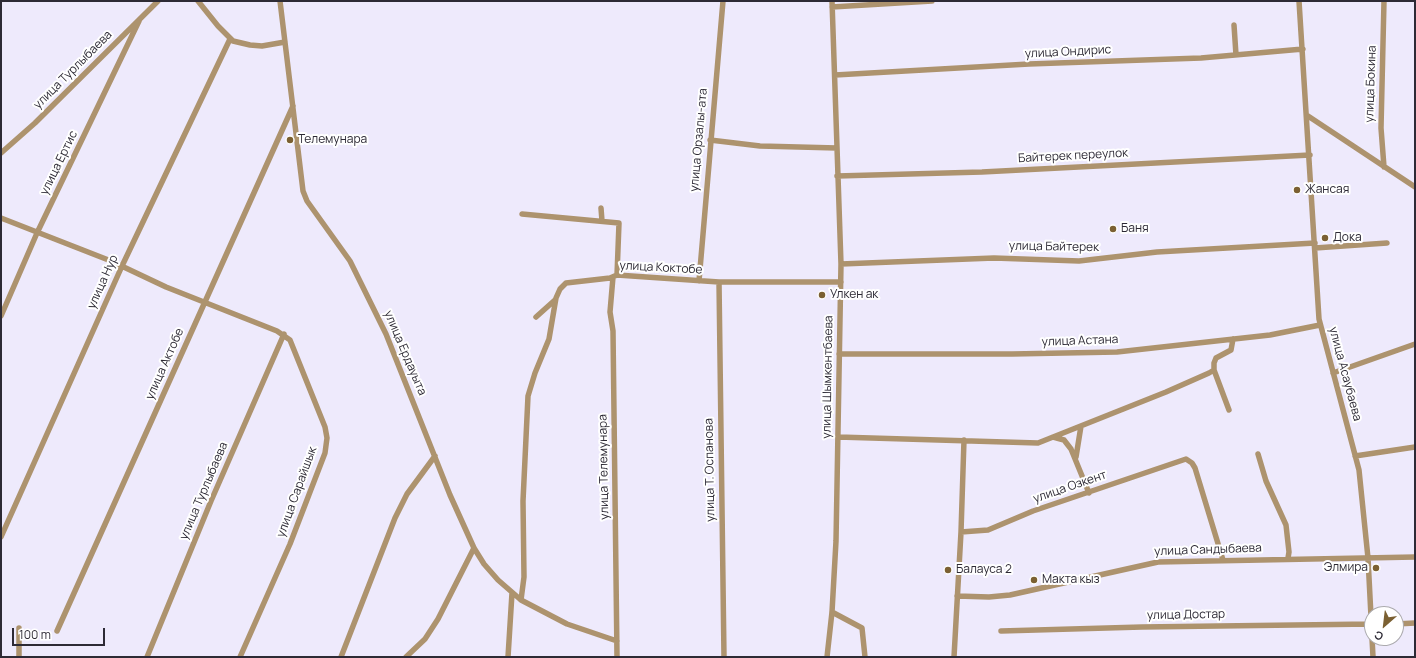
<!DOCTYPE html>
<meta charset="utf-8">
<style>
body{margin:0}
#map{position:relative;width:1416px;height:658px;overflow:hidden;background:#eeeafc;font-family:Manrope,sans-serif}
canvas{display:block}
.frame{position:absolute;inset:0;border:2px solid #2d2a35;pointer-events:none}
.north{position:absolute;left:1364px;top:606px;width:40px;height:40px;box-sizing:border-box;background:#fff;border:1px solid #abaaae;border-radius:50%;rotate:208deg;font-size:11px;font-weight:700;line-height:16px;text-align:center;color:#2d2a35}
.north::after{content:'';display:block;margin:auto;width:14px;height:18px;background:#7b6032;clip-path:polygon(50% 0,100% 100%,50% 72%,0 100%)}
.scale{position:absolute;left:12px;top:628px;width:93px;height:18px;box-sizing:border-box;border:2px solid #2d2a35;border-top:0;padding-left:5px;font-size:12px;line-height:14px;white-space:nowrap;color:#2d2a35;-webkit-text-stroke:3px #fff;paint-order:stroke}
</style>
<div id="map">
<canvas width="1416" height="658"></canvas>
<div class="frame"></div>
<div class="north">С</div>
<div class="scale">100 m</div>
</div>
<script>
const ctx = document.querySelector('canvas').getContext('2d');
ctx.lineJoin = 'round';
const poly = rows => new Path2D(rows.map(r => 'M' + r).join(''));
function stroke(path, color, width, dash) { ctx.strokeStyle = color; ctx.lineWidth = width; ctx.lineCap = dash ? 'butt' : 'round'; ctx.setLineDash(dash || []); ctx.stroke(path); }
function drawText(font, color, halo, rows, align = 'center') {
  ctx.font = font + ' Manrope,sans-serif'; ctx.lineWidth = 4; ctx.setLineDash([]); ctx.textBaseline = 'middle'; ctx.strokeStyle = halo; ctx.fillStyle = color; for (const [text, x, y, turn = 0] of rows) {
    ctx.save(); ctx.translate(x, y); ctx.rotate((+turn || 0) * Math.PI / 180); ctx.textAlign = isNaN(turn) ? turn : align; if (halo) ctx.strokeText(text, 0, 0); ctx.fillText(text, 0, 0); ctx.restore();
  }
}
const street = poly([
 [198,1,218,26,233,41,250,45,262,46,285,42],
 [280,1,303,191,307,201,350,261,386,334,450,495,474,548,484,564,498,580,521,600,567,624,617,641],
 [1299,1,1319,319,1359,470,1368,558,1372,636],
 [1384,1,1381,128,1384,167],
 [832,7,932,1],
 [1234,25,1236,55],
 [835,75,1029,64,1201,58,1303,49],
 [1308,116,1415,187],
 [710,140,760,146,837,148],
 [1,153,35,123,158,1],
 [837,176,982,172,1310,155],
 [601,208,602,221],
 [522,214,619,223,617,275],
 [1,218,111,261,166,287,277,331,290,340,325,427,327,438,325,453,290,544,240,657],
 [1315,248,1387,243],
 [841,264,994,258,1079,261,1157,252,1315,243],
 [613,277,610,312,613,331,617,657],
 [699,281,723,1],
 [719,282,724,657],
 [1,316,37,233,139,21],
 [536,317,555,300],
 [839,354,1012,354,1117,352,1270,335,1320,325],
 [1333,373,1415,344],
 [1229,410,1214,370,1214,363,1216,358,1231,350,1233,339],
 [838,437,1038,443,1166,392,1209,373,1214,370],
 [1053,437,1064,440,1071,449,1089,493],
 [1258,454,1266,481,1286,525,1289,552,1288,558],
 [1355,456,1415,447],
 [1076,457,1081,426],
 [961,532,988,530,1033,511,1186,459,1192,463,1195,468,1223,560],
 [1,537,122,266,230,39],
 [957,596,989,597,1010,595,1158,562,1415,557],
 [521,600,524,577,523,501,528,396,535,373,549,339,556,298,560,289,566,283,610,278,617,275,719,282,841,282],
 [832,612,862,628,865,657],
 [1396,624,1415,623],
 [57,631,293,106],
 [1001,631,1142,627,1372,624],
 [1372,638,1373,657],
 [19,657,19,628],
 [147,657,211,501,284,334],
 [341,657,395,518,407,494,435,456],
 [406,657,425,639,438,619,474,548],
 [508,657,512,593],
 [827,657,832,612,836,541,841,264,832,1],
 [954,657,961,532,964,440]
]);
const markers = [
 [290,140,4,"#7b6032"],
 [1297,190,4,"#7b6032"],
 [1113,229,4,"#7b6032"],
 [1325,238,4,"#7b6032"],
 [822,295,4,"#7b6032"],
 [1376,568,4,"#7b6032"],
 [948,570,4,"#7b6032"],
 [1034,580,4,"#7b6032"]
];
const streetNames = [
 ["улица Ондирис",1068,52,-3],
 ["улица Турлыбаева",73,70,-45],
 ["улица Бокина",1371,84,-88],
 ["улица Орзалы-ата",699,140,-85],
 ["Байтерек переулок",1073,156,-3],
 ["улица Ертис",59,163,-64],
 ["улица Байтерек",1054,247,1],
 ["улица Коктобе",661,268,3],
 ["улица Нур",103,282,-66],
 ["улица Астана",1080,341,-2],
 ["улица Ердауыта",405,353,67],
 ["улица Актобе",165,364,-66],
 ["улица Асаубаева",1345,374,75],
 ["улица Шымкентбаева",828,377,-89],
 ["улица Телемунара",604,467,-91],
 ["улица Т. Оспанова",710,470,-91],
 ["улица Озкент",1070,487,-19],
 ["улица Турлыбаева",204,491,-67],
 ["улица Сарайшык",297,492,-70],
 ["улица Сандыбаева",1208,550,-2],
 ["улица Достар",1186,615,-1]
];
const poiNames = [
 ["Телемунара",298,140],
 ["Жансая",1305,190],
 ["Баня",1121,229],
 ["Дока",1333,238],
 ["Улкен ак",830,295],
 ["Элмира",1368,568,"right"],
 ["Балауса 2",956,570],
 ["Макта кыз",1042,580]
];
stroke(street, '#ad936e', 5.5);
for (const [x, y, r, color] of markers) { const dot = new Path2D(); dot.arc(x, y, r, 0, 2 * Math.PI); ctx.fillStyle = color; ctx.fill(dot); stroke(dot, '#fff', 1.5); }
drawText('12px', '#2d2a35', '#fff', streetNames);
drawText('12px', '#2d2a35', '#fff', poiNames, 'left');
</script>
